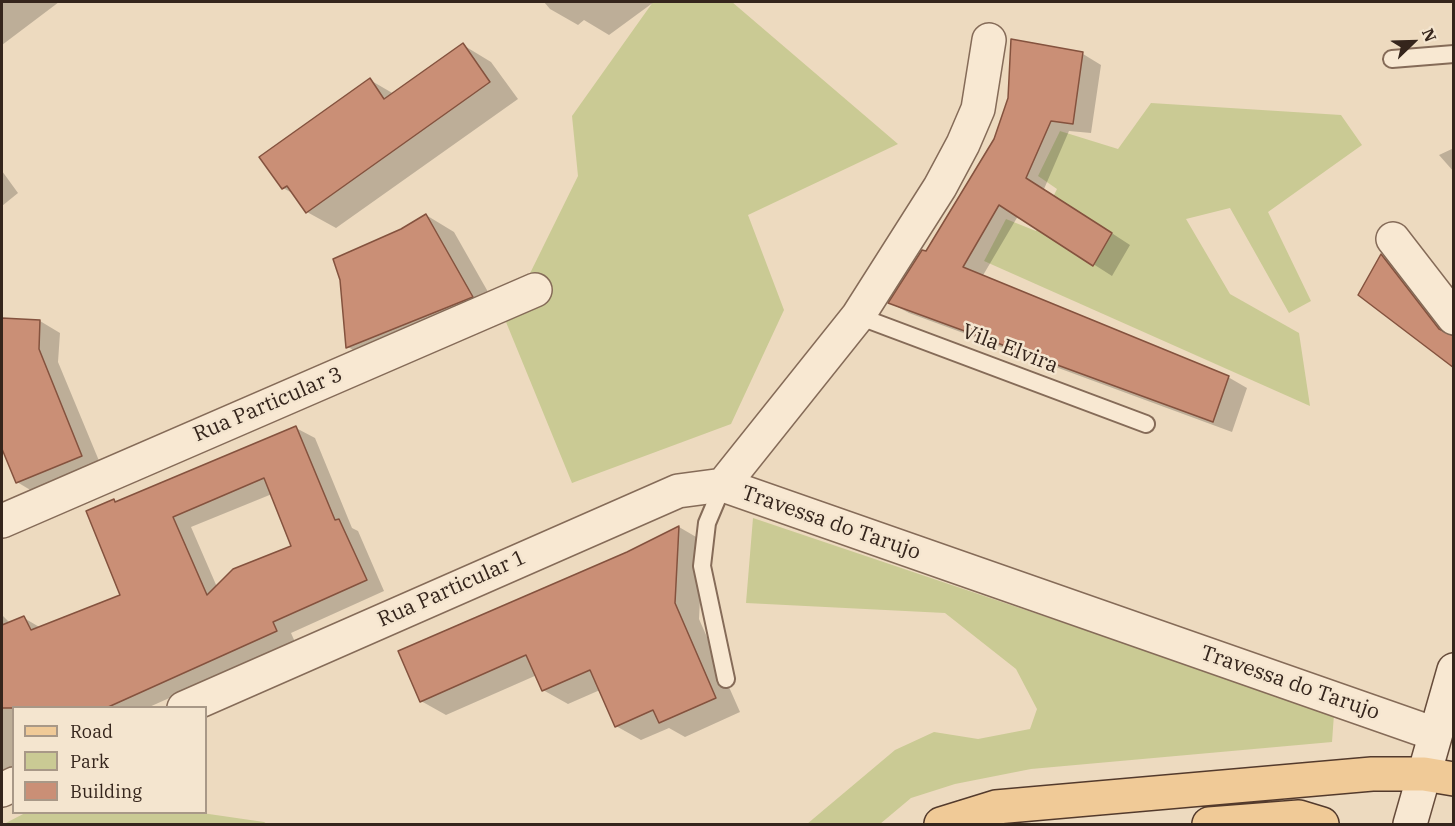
<!DOCTYPE html>
<style>
body{margin:0}
#map{position:relative;width:1455px;height:826px;overflow:hidden;background:#eddabf;font-family:"IBM Plex Serif",serif}
canvas{display:block}
.frame{position:absolute;inset:0;border:3px solid #35251c;pointer-events:none}
.legend{position:absolute;left:12px;top:706px;width:195px;height:108px;box-sizing:border-box;background:#f4e5cf;border:2px solid #a89887;margin:0;padding:8px 10px;list-style:none;font-size:18px;color:#35251c}
.legend li{display:flex;align-items:center;gap:12px;height:30px}
.legend b{width:30px;border:2px solid #a89887}
.north{position:absolute;left:1383px;top:12px;width:60px;height:60px;-webkit-text-stroke:4px #f4e5cf;paint-order:stroke;rotate:67deg;font-size:16px;font-weight:700;line-height:24px;text-align:center;color:#35251c}
.north::after{content:'';display:block;margin:auto;width:21px;height:27px;background:#35251c;clip-path:polygon(50% 0,100% 100%,50% 72%,0 100%)}
</style>
<div id="map">
<canvas width="1455" height="826"></canvas>
<div class="frame"></div>
<ul class="legend">
<li><b style="height:8px;background:#f0ca97"></b>Road</li>
<li><b style="height:16px;background:#caca94"></b>Park</li>
<li><b style="height:16px;background:#ca8f76"></b>Building</li>
</ul>
<div class="north">N</div>
</div>
<script>
const ctx = document.querySelector('canvas').getContext('2d');
ctx.lineJoin = 'round';
function fillPath(path, color) { ctx.fillStyle = color; ctx.fill(path, 'evenodd'); }
const poly = rows => new Path2D(rows.map(r => 'M' + r).join(''));
function stroke(path, color, width, dash) { ctx.strokeStyle = color; ctx.lineWidth = width; ctx.lineCap = dash ? 'butt' : 'round'; ctx.setLineDash(dash || []); ctx.stroke(path); }
function drawText(font, color, halo, rows, align = 'center') {
  ctx.font = font + ' "IBM Plex Serif",serif'; ctx.lineWidth = 5; ctx.setLineDash([]); ctx.textBaseline = 'middle'; ctx.strokeStyle = halo; ctx.fillStyle = color; for (const [text, x, y, turn = 0] of rows) {
    ctx.save(); ctx.translate(x, y); ctx.rotate((+turn || 0) * Math.PI / 180); ctx.textAlign = isNaN(turn) ? turn : align; if (halo) ctx.strokeText(text, 0, 0); ctx.fillText(text, 0, 0); ctx.restore();
  }
}
const green = poly([
 [653,2,732,2,898,144,748,215,784,310,731,424,572,483,506,322,578,176,572,116],
 [1151,103,1341,115,1362,145,1268,212,1311,301,1289,313,1230,208,1186,219,1230,294,1299,333,1310,406,984,261,1006,219,1036,231,1057,189,1038,176,1060,131,1118,149],
 [753,518,1334,714,1332,742,1031,769,955,784,911,798,880,824,807,824,895,750,934,732,978,739,1030,729,1037,709,1016,669,945,613,746,603],
 [27,812,195,812,264,822,267,824,4,824]
]);
const shadow = poly([
 [2,2,59,2,2,45],
 [544,2,654,2,609,35,584,20,578,25,550,9],
 [463,45,491,62,518,99,336,228,307,212,296,195,283,188,370,80,394,94],
 [1083,54,1101,65,1091,133,1069,131,1044,189,1130,245,1112,276,1018,216,982,277,1228,377,1247,388,1232,432,909,313,890,303],
 [1454,148,1454,172,1439,155],
 [2,171,18,193,2,206],
 [426,215,454,232,500,313,376,363,348,347,402,231],
 [1382,256,1401,268,1454,335,1454,365],
 [2,319,40,321,60,333,58,362,102,468,37,494,17,482,2,445],
 [296,428,315,438,352,528,358,531,384,591,291,633,295,642,147,708,14,708,14,767,2,773,2,615,10,623,24,618,41,628,122,595,114,501,117,503],
 [272,494,293,546,217,587,191,527],
 [679,527,703,541,699,619,740,712,685,737,669,728,641,740,616,726,600,690,568,704,543,690,537,675,446,715,421,701,627,553]
]);
const building = poly([
 [1011,39,1083,52,1073,124,1051,121,1026,178,1112,233,1093,266,999,205,963,267,1229,376,1213,422,888,303,922,250,926,251,994,139,1008,98,1011,39],
 [463,43,490,82,306,213,287,186,282,189,259,157,370,78,384,99,463,43],
 [426,214,473,297,346,348,340,280,333,259,401,229,426,214],
 [1381,254,1439,329,1454,336,1454,368,1358,295,1381,254],
 [2,318,40,320,39,349,82,456,16,483,2,449,2,318],
 [296,426,335,520,339,519,367,580,273,622,277,631,106,708,2,708,2,625,24,616,31,630,120,595,86,511,114,499,115,502,296,426],
 [264,478,291,546,233,569,207,595,173,517,264,478],
 [679,526,675,603,716,698,659,723,653,710,615,727,590,670,542,691,526,655,420,702,398,651,627,552,679,526]
]);
const service = poly([
 [1392,59,1454,54],
 [858,316,1146,424],
 [723,485,707,523,702,566,726,679]
]);
const minor = poly([
 [1393,239,1454,318],
 [723,485,858,316,940,187,963,144,978,109,989,40],
 [2,521,535,290],
 [184,708,678,491,723,485,1435,734],
 [2,790,14,784]
]);
const secondary = poly([
 [1410,824,1454,670]
]);
const primary = poly([
 [941,824,996,807,1372,774,1424,774,1454,779],
 [1209,824,1299,817,1322,824]
]);
const streetNames = [
 ["Vila Elvira",1010,349,21],
 ["Rua Particular 3",268,405,-23],
 ["Travessa do Tarujo",831,523,19],
 ["Rua Particular 1",452,589,-24],
 ["Travessa do Tarujo",1290,683,19]
];
fillPath(green, '#caca94');
fillPath(shadow, '#0003');
fillPath(building, '#ca8f76');
stroke(building, '#84523e', 1.5);
stroke(service, '#856b58', 20);
stroke(minor, '#856b58', 36);
stroke(secondary, '#674c3b', 36);
stroke(primary, '#533a2c', 36);
stroke(service, '#f8e8d2', 16);
stroke(minor, '#f8e8d2', 33);
stroke(secondary, '#f8e8d2', 33);
stroke(primary, '#f0ca97', 33);
drawText('21px', '#35251c', '#f4e5cf', streetNames);
</script>
